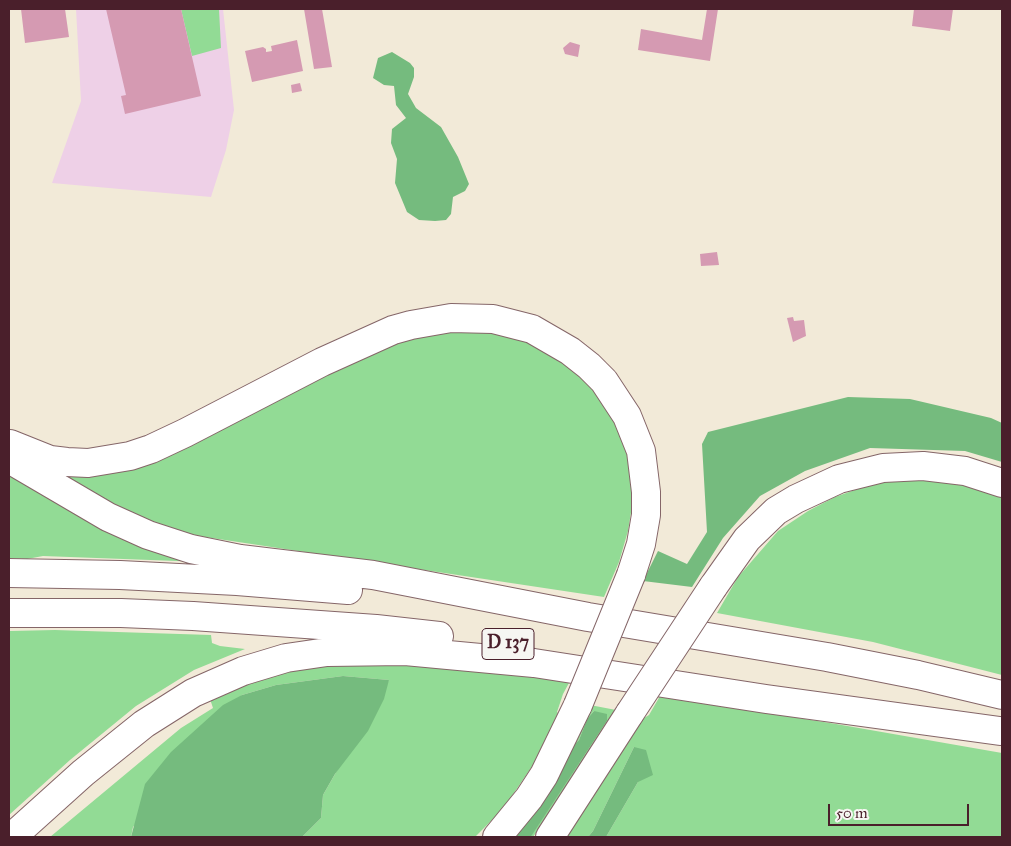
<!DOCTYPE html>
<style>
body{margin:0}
#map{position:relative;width:1011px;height:846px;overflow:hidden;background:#f2ead8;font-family:"IM FELL Great Primer",serif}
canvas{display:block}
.frame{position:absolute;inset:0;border:10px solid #4a1f2b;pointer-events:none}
.scale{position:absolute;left:828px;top:804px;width:141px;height:22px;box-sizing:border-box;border:2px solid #4a1f2b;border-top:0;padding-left:6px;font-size:15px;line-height:18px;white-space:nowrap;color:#4a1f2b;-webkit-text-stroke:4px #f6f6f2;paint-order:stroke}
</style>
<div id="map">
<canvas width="1011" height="846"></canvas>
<div class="frame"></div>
<div class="scale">50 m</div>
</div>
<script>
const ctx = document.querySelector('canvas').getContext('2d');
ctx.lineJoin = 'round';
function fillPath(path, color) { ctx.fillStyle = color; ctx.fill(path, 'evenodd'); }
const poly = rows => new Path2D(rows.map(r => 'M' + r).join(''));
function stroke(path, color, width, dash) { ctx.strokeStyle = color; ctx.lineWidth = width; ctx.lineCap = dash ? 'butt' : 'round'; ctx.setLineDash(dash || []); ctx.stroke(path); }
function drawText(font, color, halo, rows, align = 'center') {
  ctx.font = font + ' "IM FELL Great Primer",serif'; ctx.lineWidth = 4.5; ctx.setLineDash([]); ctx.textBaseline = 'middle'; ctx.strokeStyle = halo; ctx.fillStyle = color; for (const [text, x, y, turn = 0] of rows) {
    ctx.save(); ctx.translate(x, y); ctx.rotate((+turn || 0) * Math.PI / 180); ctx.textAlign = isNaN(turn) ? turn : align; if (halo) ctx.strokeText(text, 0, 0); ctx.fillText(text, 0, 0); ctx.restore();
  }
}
const built = poly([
 [76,9,223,9,234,110,226,150,211,197,52,183,81,101]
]);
const green = poly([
 [181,9,219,9,221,48,192,56],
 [457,330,486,330,510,335,553,353,587,382,601,399,612,417,628,452,633,477,633,500,628,531,619,562,604,597,185,534,123,511,60,476,384,346,420,336],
 [9,471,204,562,43,556,27,559,9,558],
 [899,480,934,480,966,484,1002,496,1002,675,873,642,717,613,738,577,778,531,808,511,835,497,869,485],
 [55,630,211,635,212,643,220,646,245,649,194,670,136,706,70,760,9,815,9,631],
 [338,662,395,663,570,681,563,694,557,712,558,713,547,740,533,765,503,809,475,837,302,837,321,818,323,795,389,680,343,676,276,685,242,695,133,827,131,837,50,837,181,728,213,708,209,696,280,671],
 [660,696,836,724,1002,753,1002,837,606,837,638,782,634,747,593,831,588,837,562,837,636,724,639,725,644,718,649,715],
 [590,705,616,710,568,785,533,837,530,837,607,721,594,711,587,719,579,740,572,746]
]);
const forest = poly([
 [392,52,410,63,414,68,414,77,408,94,416,108,441,127,458,157,469,184,465,191,453,197,451,214,446,220,435,221,419,220,407,212,395,183,397,159,391,143,392,129,406,118,396,105,394,86,384,85,373,78,378,58],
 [848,397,910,399,991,418,1002,423,1002,462,965,451,870,448,805,471,760,496,723,538,692,587,643,581,658,551,687,564,707,532,702,444,708,432],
 [343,676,389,680,384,699,368,731,335,774,323,795,321,818,302,837,131,837,145,784,171,752,223,705,242,695,276,685],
 [594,711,607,714,607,721,532,835,530,837,514,837,572,746,579,740,587,719],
 [634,747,646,750,653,775,638,782,606,837,588,837,593,831]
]);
const building = poly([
 [21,9,65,9,69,37,25,43],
 [106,9,162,9,162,10,181,9,201,96,125,114,121,96,126,95],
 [304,9,322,9,332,67,314,69],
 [707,9,718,9,710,61,638,50,641,29,702,40],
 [914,9,953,9,950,31,912,26],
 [297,40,303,71,252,82,245,51,263,47,266,49,266,52,272,51,271,46],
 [570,42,580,45,578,57,565,54,563,48],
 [300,83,302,91,292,93,291,85],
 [717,252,719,265,701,266,700,254],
 [793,317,794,321,804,320,806,336,793,342,787,318]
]);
const highway = poly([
 [10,444,50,460,67,462,88,463,130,456,151,449,185,433,322,362,393,330,411,325,451,318,493,319,532,329,570,351,589,366,604,381,627,416,641,451,646,492,646,515,641,544,631,575],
 [9,459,108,517,148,535,191,549,240,559,373,575,588,617,827,657,918,675,1002,695],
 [9,573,120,575,237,581,348,590],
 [713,587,747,539,776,511,796,499,839,479,883,468,923,466,965,471,1002,483],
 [9,613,121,613,193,616,376,629,439,636],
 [12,837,83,773,144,724,193,693,243,671,286,658,327,652,405,651,534,663,766,699,1000,731],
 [497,837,529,798,544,775,578,705],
 [550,837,630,713]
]);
const highwayBridge = poly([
 [578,705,631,575],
 [630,713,713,587]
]);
const shields = [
 [508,644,52]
];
const shieldNames = [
 ["D 137",508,644]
];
fillPath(built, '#eed0e7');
fillPath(green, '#92db95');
fillPath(forest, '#75bb7e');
fillPath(building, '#d59ab2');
stroke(highway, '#856668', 30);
stroke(highway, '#fff', 28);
stroke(highwayBridge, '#856668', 30, []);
stroke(highwayBridge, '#fff', 28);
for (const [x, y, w] of shields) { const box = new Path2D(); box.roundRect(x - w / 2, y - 15.5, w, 31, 4); ctx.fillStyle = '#f6f6f2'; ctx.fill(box); stroke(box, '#4a1f2b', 1); }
drawText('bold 18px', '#4a1f2b', null, shieldNames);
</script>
